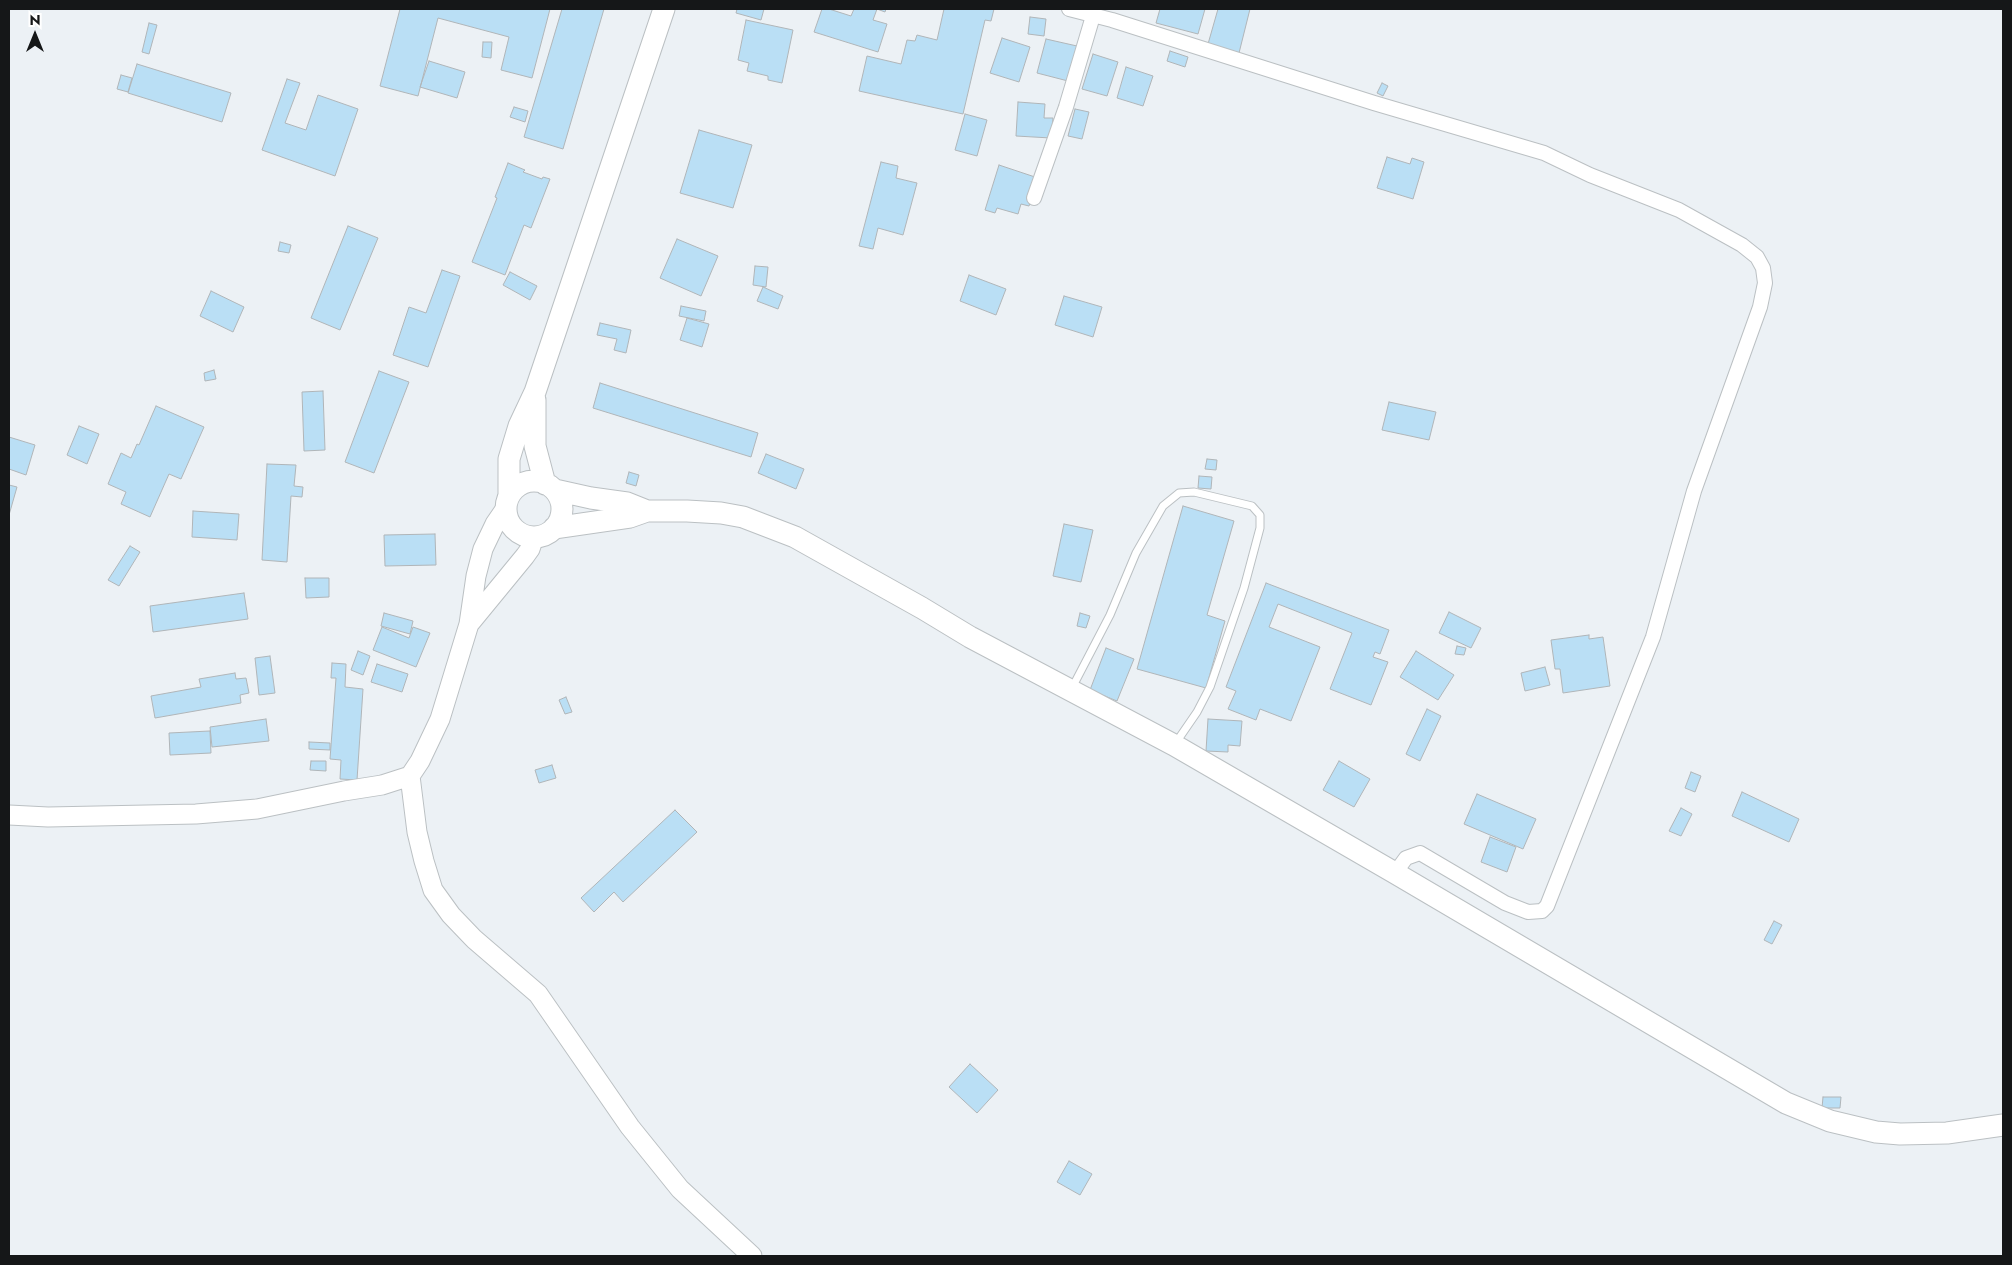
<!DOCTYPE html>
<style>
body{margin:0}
#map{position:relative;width:2012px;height:1265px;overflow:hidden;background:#ecf1f5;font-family:Jost,sans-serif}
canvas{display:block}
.frame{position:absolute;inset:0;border:10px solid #151718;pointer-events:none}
.north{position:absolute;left:10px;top:10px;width:50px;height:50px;-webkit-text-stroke:4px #fff;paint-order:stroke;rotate:0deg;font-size:14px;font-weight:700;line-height:20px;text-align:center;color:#151718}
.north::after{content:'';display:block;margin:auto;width:18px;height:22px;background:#151718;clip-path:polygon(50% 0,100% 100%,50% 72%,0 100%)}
</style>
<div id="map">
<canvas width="2012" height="1265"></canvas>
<div class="frame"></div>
<div class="north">N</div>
</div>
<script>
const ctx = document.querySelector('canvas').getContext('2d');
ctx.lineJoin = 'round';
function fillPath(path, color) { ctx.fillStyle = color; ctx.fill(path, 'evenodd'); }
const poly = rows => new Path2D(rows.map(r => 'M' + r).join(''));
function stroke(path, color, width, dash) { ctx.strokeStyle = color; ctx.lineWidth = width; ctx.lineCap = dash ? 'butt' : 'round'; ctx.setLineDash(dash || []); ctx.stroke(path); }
const building = poly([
 [400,9,550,9,532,78,501,70,509,37,438,18,418,96,380,86,400,9],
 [562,9,604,9,563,149,524,137,562,9],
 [737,9,764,9,761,20,736,13,737,9],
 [822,9,829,9,851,16,854,9,886,9,885,12,877,9,873,20,887,24,878,52,814,32,822,9],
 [944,9,994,9,991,21,985,20,963,114,859,91,867,56,901,64,907,40,915,41,917,35,937,40,944,9],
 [1160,9,1205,9,1198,34,1156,23,1160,9],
 [1218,9,1250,9,1239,53,1208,44,1218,9],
 [1030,17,1046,19,1044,36,1028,34,1030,17],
 [746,20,793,30,782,83,768,80,768,76,747,71,749,63,738,60,746,20],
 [149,23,157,25,149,54,142,52,149,23],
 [1002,38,1030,47,1019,82,990,73,1002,38],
 [1046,39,1077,46,1068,81,1037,73,1046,39],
 [483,42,492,42,491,58,482,57,483,42],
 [1170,51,1188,57,1185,67,1167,61,1170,51],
 [1093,54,1118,62,1107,96,1082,89,1093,54],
 [429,61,465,72,457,98,420,87,429,61],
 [137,64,231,93,222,122,128,93,137,64],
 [1126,67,1153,76,1143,106,1117,98,1126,67],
 [121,75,132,78,128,92,117,89,121,75],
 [287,79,300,83,285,123,306,130,318,95,358,109,335,176,262,150,287,79],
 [1382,83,1388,86,1383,96,1377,93,1382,83],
 [1018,102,1045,104,1044,118,1053,118,1051,138,1016,136,1018,102],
 [514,107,528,111,525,122,510,117,514,107],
 [1075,109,1089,112,1082,139,1068,136,1075,109],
 [965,114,987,120,977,156,955,150,965,114],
 [699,130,752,145,733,208,680,193,699,130],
 [1387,157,1410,164,1412,158,1424,162,1413,199,1377,188,1387,157],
 [881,162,898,166,896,178,917,183,903,235,878,228,873,249,859,246,881,162],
 [508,163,525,170,523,172,542,179,543,177,550,179,531,228,524,225,505,275,472,262,497,198,495,197,508,163],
 [999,165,1038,178,1029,206,1021,204,1018,214,997,208,995,213,985,210,999,165],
 [348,226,378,238,340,330,311,318,348,226],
 [677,239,718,256,701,296,660,278,677,239],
 [280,242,291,245,289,253,278,251,280,242],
 [755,266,768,267,766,287,753,285,755,266],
 [442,270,460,276,428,367,393,355,409,307,426,313,442,270],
 [510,272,537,286,530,300,503,285,510,272],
 [969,275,1006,289,996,315,960,301,969,275],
 [763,287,783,296,778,309,757,301,763,287],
 [211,291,244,307,233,332,200,316,211,291],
 [1064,296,1102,307,1093,337,1055,325,1064,296],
 [681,306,706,311,704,321,679,316,681,306],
 [687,318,709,324,702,347,680,340,687,318],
 [600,323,631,330,626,353,614,350,617,339,597,335,600,323],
 [214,370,216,379,205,381,204,373,214,370],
 [379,371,409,382,374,473,345,462,379,371],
 [600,383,758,433,751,457,593,408,600,383],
 [323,391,325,450,304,451,302,392,323,391],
 [1389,402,1436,412,1429,440,1382,430,1389,402],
 [156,406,204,427,181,479,169,474,150,517,121,504,126,492,108,484,121,453,131,458,137,444,139,445,156,406],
 [79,426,99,434,87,464,67,455,79,426],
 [9,437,35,445,26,475,9,469,9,437],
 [766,454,804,469,796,489,758,473,766,454],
 [1207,459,1217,460,1216,470,1205,469,1207,459],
 [267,464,296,465,294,486,303,487,302,497,291,496,287,562,262,560,267,464],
 [629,472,639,475,636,486,626,483,629,472],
 [1199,476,1212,477,1211,489,1198,488,1199,476],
 [9,485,17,487,9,515,9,485],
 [1183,506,1234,521,1207,615,1225,621,1206,688,1137,669,1183,506],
 [193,511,239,514,237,540,192,537,193,511],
 [1064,524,1093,530,1081,582,1053,576,1064,524],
 [435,534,436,565,385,566,384,535,435,534],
 [130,546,140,552,119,586,108,580,130,546],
 [305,578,329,578,329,597,306,598,305,578],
 [1266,583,1389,630,1380,654,1375,652,1373,657,1388,662,1371,705,1330,689,1352,633,1278,604,1269,627,1320,647,1291,721,1260,709,1256,720,1228,709,1236,691,1226,687,1266,583],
 [244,593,248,619,153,632,150,606,244,593],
 [1449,612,1481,628,1471,648,1439,633,1449,612],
 [384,613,413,621,410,634,381,626,384,613],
 [1080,613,1090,616,1086,628,1077,626,1080,613],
 [382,627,409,638,413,627,430,633,416,667,373,650,382,627],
 [1589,635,1589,639,1603,637,1610,686,1563,693,1560,669,1555,669,1551,640,1589,635],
 [1457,646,1466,648,1464,655,1455,654,1457,646],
 [1106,648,1134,659,1117,701,1090,690,1106,648],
 [358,651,370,656,363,675,351,670,358,651],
 [1416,651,1454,675,1438,700,1400,677,1416,651],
 [270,656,275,693,259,695,255,658,270,656],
 [332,663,346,664,345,687,363,689,357,780,340,779,341,760,330,759,336,678,331,678,332,663],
 [377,664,408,674,402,692,371,682,377,664],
 [1545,667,1550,685,1525,691,1521,673,1545,667],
 [235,673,236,679,246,678,249,693,240,695,241,703,155,718,151,696,201,687,199,679,235,673],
 [566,697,572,712,565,714,559,700,566,697],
 [1427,709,1441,716,1420,761,1406,754,1427,709],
 [266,719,269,741,212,747,210,727,266,719],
 [1208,719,1242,721,1240,746,1228,745,1228,752,1206,751,1208,719],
 [210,731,211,753,170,755,169,733,210,731],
 [309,742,330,743,330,750,309,749,309,742],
 [311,761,326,761,326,771,310,770,311,761],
 [1339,761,1370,779,1354,807,1323,790,1339,761],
 [552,765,556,778,539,783,535,770,552,765],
 [1691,772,1701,776,1695,792,1685,788,1691,772],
 [1742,792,1799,819,1789,842,1732,816,1742,792],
 [1477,794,1536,819,1523,849,1464,824,1477,794],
 [1681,808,1692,814,1681,836,1669,831,1681,808],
 [675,810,697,832,623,902,614,892,594,912,581,898,675,810],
 [1490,837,1516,847,1507,872,1481,862,1490,837],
 [1774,921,1782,925,1772,944,1764,940,1774,921],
 [970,1064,998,1090,977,1113,949,1087,970,1064],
 [1823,1097,1841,1097,1840,1108,1822,1108,1823,1097],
 [1069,1161,1092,1174,1080,1195,1057,1182,1069,1161]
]);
const lane = poly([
 [1072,688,1110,615,1136,553,1163,506,1179,493,1194,492,1252,506,1260,515,1260,528,1244,588,1210,687,1197,712,1175,744]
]);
const street = poly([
 [1069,9,1112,20,1374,103,1544,153,1590,175,1679,210,1742,245,1757,257,1763,268,1765,283,1760,307,1694,491,1653,637,1547,906,1542,911,1528,912,1505,903,1420,853,1406,858,1395,873],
 [1034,198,1066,107,1093,16]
]);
const secondary = poly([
 [470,623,525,556,530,549,534,537],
 [410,776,417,832,424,861,433,890,451,915,474,939,538,994,630,1127,680,1189,752,1256],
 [9,815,48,817,196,814,257,809,344,791,382,785,410,776,420,761,440,719,469,624,476,576,483,549,495,524,506,508]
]);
const primary = poly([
 [535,400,535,446,545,484],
 '506 509a28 28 0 1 1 56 0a28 28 0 1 1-56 0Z',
 [555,490,591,498,627,503,647,511],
 [509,495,509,459,519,426,535,392,664,9],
 [554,528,630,517,647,511,687,511,721,513,743,517,795,537,922,608,970,637,1174,745,1395,873,1786,1103,1830,1121,1876,1132,1900,1134,1947,1133,2003,1125]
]);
fillPath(building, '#badff5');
stroke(building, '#b0b5b8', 1);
stroke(lane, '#bbc0c3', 9);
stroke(street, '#bbc0c3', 16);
stroke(secondary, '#bbc0c3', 21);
stroke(primary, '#bbc0c3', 23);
stroke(lane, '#fff', 7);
stroke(street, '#fff', 14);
stroke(secondary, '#fff', 19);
stroke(primary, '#fff', 21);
</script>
